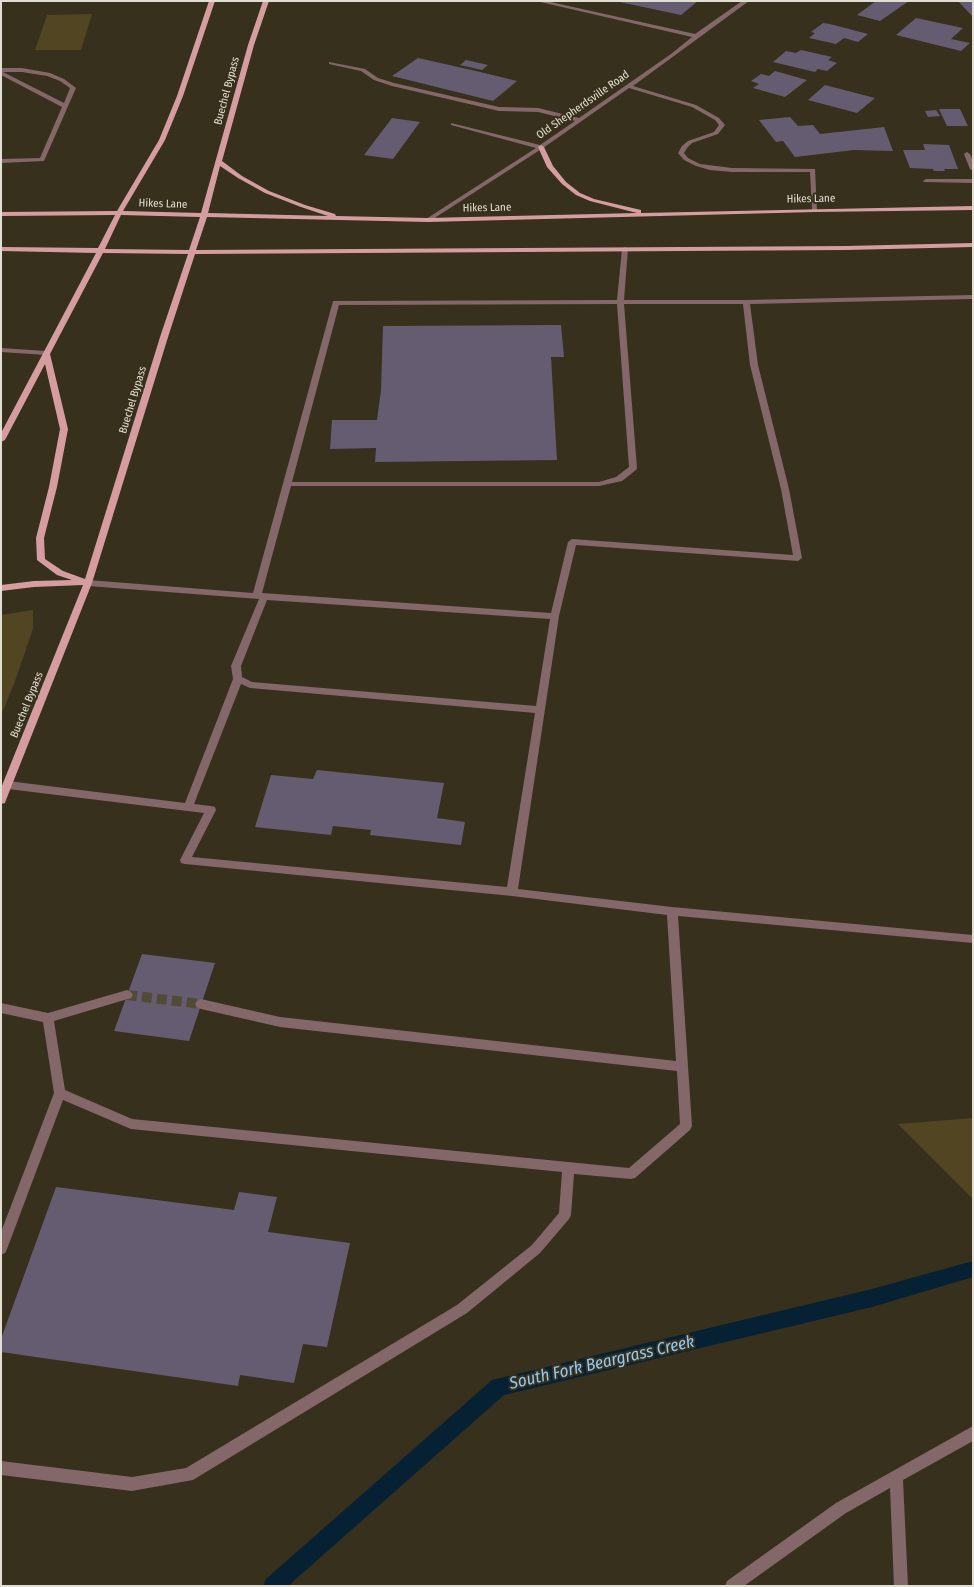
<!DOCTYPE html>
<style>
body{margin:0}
#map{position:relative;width:974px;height:1587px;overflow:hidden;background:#37301c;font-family:"Fira Sans Condensed",sans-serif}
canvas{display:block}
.frame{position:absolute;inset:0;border:2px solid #e2ded2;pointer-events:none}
</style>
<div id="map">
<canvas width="974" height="1587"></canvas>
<div class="frame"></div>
</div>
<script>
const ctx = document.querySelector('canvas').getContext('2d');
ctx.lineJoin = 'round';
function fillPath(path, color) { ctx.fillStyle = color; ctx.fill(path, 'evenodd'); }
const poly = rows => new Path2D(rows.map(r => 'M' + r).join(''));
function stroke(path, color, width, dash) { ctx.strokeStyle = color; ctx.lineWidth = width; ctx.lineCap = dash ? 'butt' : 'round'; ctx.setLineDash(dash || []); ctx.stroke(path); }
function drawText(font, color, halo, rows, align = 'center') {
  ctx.font = font + ' "Fira Sans Condensed",sans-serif'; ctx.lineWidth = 4; ctx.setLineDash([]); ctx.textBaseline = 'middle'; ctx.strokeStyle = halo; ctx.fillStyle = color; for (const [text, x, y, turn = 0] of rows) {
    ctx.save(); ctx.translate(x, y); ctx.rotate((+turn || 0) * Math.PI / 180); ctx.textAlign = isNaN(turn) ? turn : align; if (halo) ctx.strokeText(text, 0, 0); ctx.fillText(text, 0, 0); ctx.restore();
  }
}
const green = poly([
 [92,14,81,50,35,50,47,15],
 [33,610,33,629,14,684,1,715,1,615],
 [973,1118,973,1199,898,1124]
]);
const stream = poly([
 [973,1261,973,1277,872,1307,504,1395,288,1586,263,1586,266,1579,492,1380,872,1289,973,1261]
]);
const building = poly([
 [615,1,698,1,681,15],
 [876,1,909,1,880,21,857,15],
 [958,1,973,1,973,17],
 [916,18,963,28,951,39,970,43,961,51,896,35],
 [823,23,830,24,868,34,858,42,844,38,836,44,809,38,815,33,811,32],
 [801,50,832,57,828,60,837,63,827,71,818,69,815,72,773,62,786,51,796,53],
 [418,58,476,71,517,81,493,101,392,76],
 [466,60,488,65,482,70,460,65],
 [775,71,807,80,785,97,753,88,759,84,751,81,761,74,769,76],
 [825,85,875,98,857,113,808,100],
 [939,109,960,109,968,126,947,126],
 [936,110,940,116,928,117,925,111],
 [790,117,798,126,813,125,820,134,884,127,893,151,854,150,795,157,783,141,776,142,759,120],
 [392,118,420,122,393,159,364,155],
 [923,144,949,145,958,169,944,169,945,171,934,171,933,169,910,168,903,150,925,150],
 [561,325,564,357,551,357,557,460,375,462,376,448,330,449,332,420,377,420,381,390,383,326],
 [317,770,444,783,437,818,465,822,461,845,370,835,371,830,333,826,331,835,255,827,271,775,313,779],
 [142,954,215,963,189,1041,114,1031],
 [56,1187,234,1210,239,1192,277,1197,268,1232,350,1243,327,1347,303,1344,294,1383,240,1375,238,1386,1,1352,1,1339]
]);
const minorTunnel = poly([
 [127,995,201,1004]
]);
const minor = poly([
 [536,1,546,1,695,34,742,1,749,1,633,86,696,105,719,118,725,125,718,134,692,143,687,148,684,153,688,158,700,164,732,168,815,169,817,211,812,210,810,172,732,172,710,170,696,166,684,160,678,153,682,146,688,141,714,132,719,125,715,120,692,107,629,88,543,148,430,221,426,221,426,219,536,148,451,125,451,123,540,145,575,121,538,112,499,111,392,86,374,80,361,71,329,64,329,62,365,69,378,78,394,83,499,107,538,108,579,118,671,54,692,37,536,1],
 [1,68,22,68,50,73,64,79,76,88,44,161,1,163,1,159,40,158,62,107,1,75,1,68],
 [3,72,22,72,47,76,60,81,70,88,64,103,3,72],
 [967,152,970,154,973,161,973,171,970,169,964,154,967,152],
 [926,179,973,179,973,183,924,182,923,181,926,179],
 [625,247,628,249,624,300,746,300,973,295,973,299,750,304,758,365,789,489,802,558,798,561,576,545,559,616,518,889,672,907,973,935,973,943,678,916,692,1126,690,1130,635,1178,631,1179,574,1174,571,1215,569,1219,540,1253,467,1313,193,1480,132,1491,1,1475,1,1461,132,1477,186,1468,457,1305,532,1245,559,1213,562,1172,131,1129,63,1100,7,1249,5,1253,1,1255,1,1232,54,1093,43,1022,1,1013,1,1003,48,1013,127,990,131,992,133,995,131,998,54,1021,65,1090,132,1119,629,1168,680,1124,677,1071,280,1027,201,1009,197,1007,195,1004,197,1001,201,999,280,1017,676,1061,667,915,512,896,185,864,181,863,180,860,204,813,8,789,4,788,3,785,4,782,8,781,185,803,233,679,231,666,259,599,88,586,84,583,88,580,253,593,333,301,617,300,622,249,625,247],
 [617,304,629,467,616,477,599,482,292,482,339,305,617,304],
 [624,304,743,304,750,365,781,489,793,555,572,539,568,542,551,613,262,593,291,486,599,486,622,481,636,470,637,468,624,304],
 [267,600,550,619,536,706,252,682,242,677,241,666,267,600],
 [241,684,250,688,535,713,507,887,192,857,216,810,215,807,211,806,194,804,241,684],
 [1,348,46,351,50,353,46,355,1,352,1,348],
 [973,1426,973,1441,903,1480,908,1586,894,1586,890,1488,846,1513,744,1586,725,1586,727,1581,836,1503,973,1426]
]);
const major = poly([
 [209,1,215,1,183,96,165,140,123,211,201,213,248,45,263,1,269,1,254,45,222,161,242,176,269,191,305,205,335,214,336,216,428,218,637,213,590,201,576,195,562,184,547,167,538,147,541,145,544,147,553,166,566,182,580,193,594,199,641,210,641,213,973,206,973,210,815,212,428,222,207,217,196,250,846,246,973,243,973,247,846,250,195,254,169,334,92,583,6,800,5,803,1,804,1,788,83,585,34,587,1,591,1,585,34,581,72,580,57,575,37,560,36,538,49,487,60,429,45,364,5,440,1,442,1,433,96,253,1,251,1,247,98,248,115,215,1,216,1,212,117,211,159,140,177,96,209,1],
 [220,166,238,178,265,193,301,207,328,216,208,213,220,166],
 [121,215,200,217,189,250,105,249,121,215],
 [103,253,188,254,161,334,85,579,63,571,45,559,44,538,57,487,68,429,50,354,103,253]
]);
const farStreetnames = [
 ["Buechel Bypass",227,91,-75],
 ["Old Shepherdsville Road",583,105,-35],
 ["Hikes Lane",811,199,-1],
 ["Hikes Lane",163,204,2],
 ["Hikes Lane",487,208,-1],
 ["Buechel Bypass",133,400,-73],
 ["Buechel Bypass",27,705,-68]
];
const nearWaternames = [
 ["South Fork Beargrass Creek",602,1363,-13]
];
fillPath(green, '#514522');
fillPath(stream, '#062134');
fillPath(building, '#655c71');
stroke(minorTunnel, '#514a37', 10, [10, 5]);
fillPath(minor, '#846768');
fillPath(major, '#d69da0');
drawText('11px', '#e2ded2', '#37301c', farStreetnames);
drawText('italic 17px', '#8fcaf8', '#37301c', nearWaternames);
</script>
